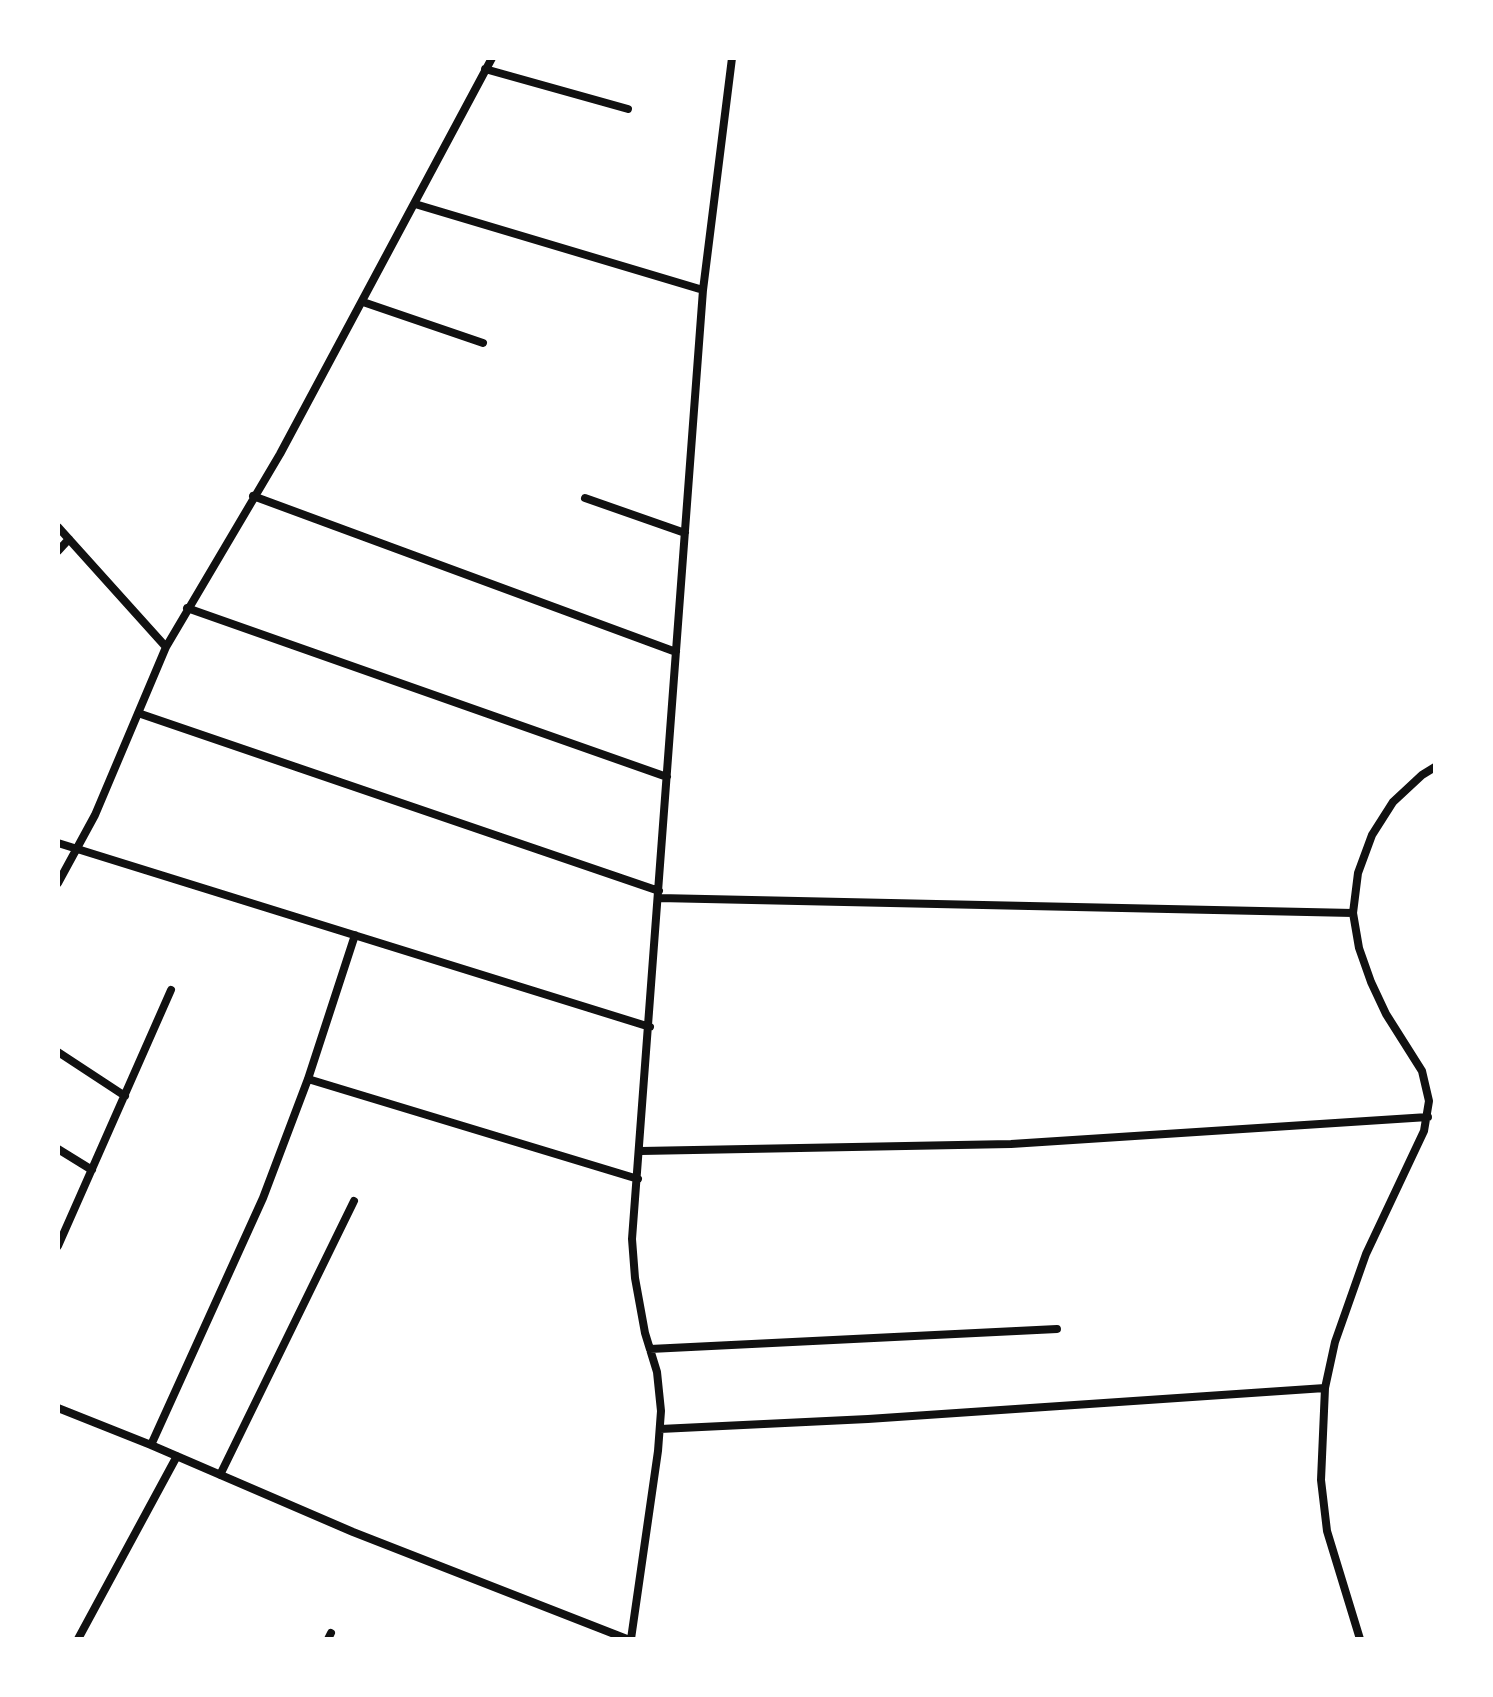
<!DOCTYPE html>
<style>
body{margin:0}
#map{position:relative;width:1493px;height:1697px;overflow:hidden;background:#fff;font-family:"Nunito Sans",sans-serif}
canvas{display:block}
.frame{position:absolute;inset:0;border:60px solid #fff;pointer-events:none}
</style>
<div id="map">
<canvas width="1493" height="1697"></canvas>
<div class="frame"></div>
</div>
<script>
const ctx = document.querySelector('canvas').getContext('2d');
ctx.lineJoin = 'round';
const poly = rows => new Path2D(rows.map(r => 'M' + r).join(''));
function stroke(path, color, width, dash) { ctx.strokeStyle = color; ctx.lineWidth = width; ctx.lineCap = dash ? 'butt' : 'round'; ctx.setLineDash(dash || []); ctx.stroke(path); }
const minor = poly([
 [485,69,628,109],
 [415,204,703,290],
 [363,302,483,343],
 [253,496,676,652],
 [585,498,685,533],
 [58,527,166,647],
 [58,551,69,539],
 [187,608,667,777],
 [138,713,659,891],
 [58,843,650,1027],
 [58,883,95,815,166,647,280,454,492,58],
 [659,898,1353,913],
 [58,1052,125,1096],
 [308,1079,638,1179],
 [58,1149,92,1170],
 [641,1151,1011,1144,1428,1117],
 [58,1246,171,990],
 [650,1349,1057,1329],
 [58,1408,151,1445,353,1532,627,1639],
 [660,1429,868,1419,1325,1388],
 [151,1445,263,1198,308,1079,355,935],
 [220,1475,354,1201],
 [78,1639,177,1456],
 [328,1639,331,1633],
 [631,1639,658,1451,661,1411,657,1372,645,1333,635,1278,632,1239,703,290,732,58],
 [1360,1639,1327,1531,1321,1480,1325,1388,1335,1342,1366,1254,1424,1131,1429,1101,1422,1071,1386,1014,1371,982,1359,948,1353,913,1358,873,1372,835,1393,802,1422,775,1435,767]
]);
stroke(minor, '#111', 8);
</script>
